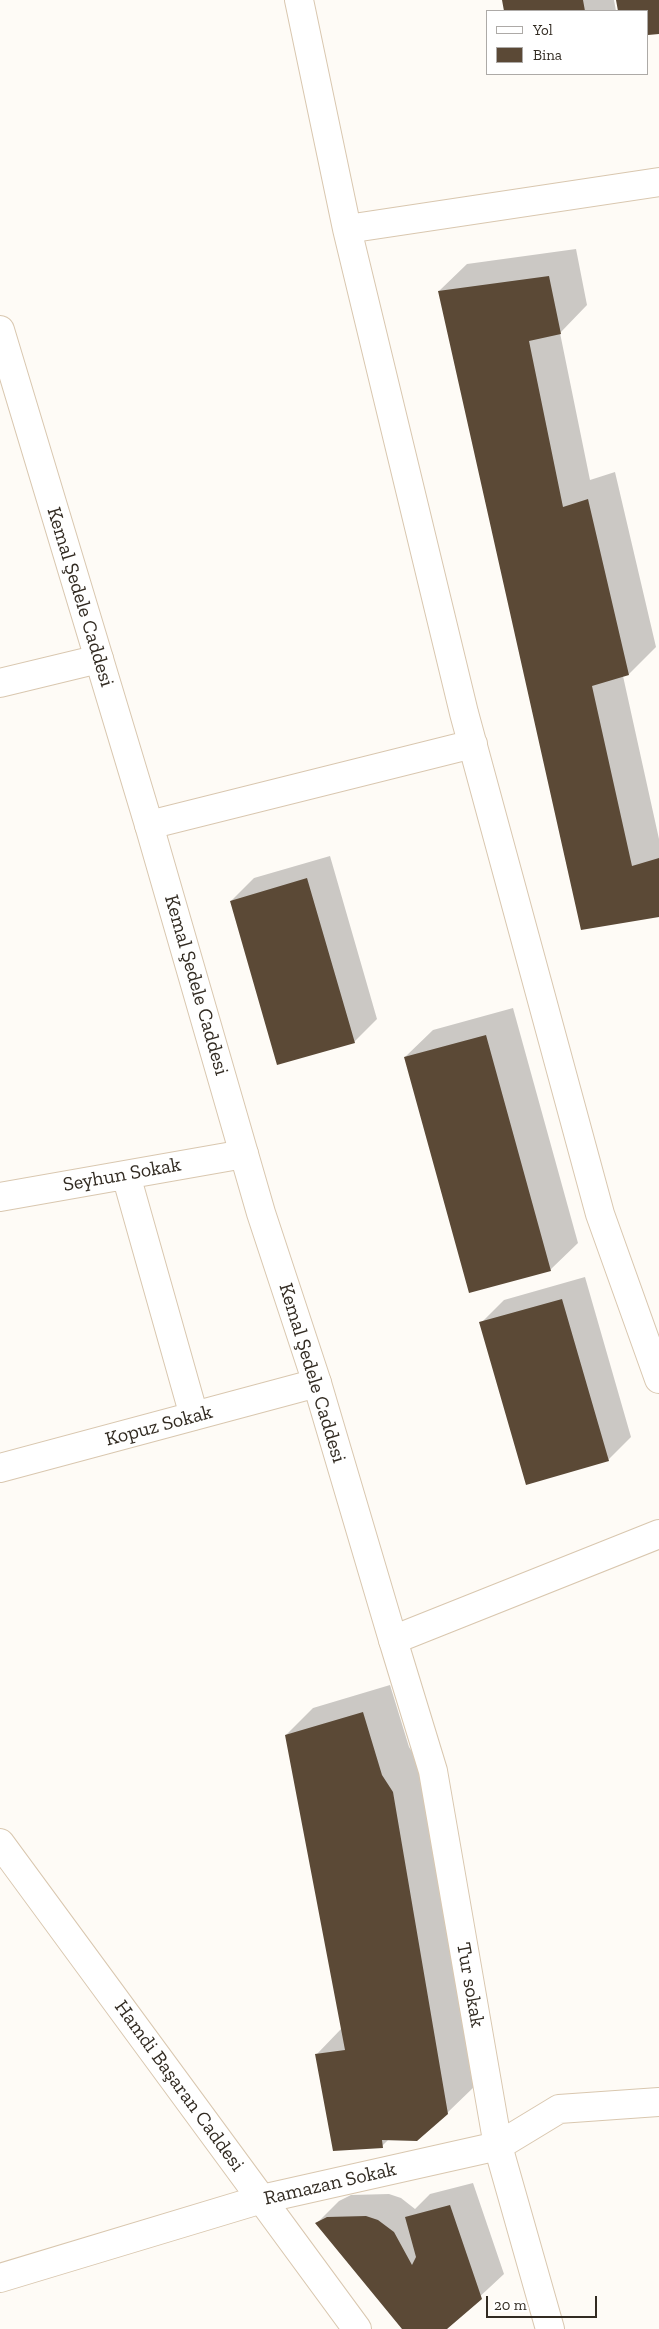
<!DOCTYPE html>
<meta charset="utf-8">
<style>
body{margin:0}
#map{position:relative;width:659px;height:2329px;overflow:hidden;background:#fefbf6;font-family:"Zilla Slab",serif}
canvas{display:block}
.legend{position:absolute;left:486px;top:10px;width:162px;height:65px;box-sizing:border-box;background:#fff;border:1px solid #adaaa7;margin:0;padding:6px 9px;list-style:none;font-size:15px;color:#322b22}
.legend li{display:flex;align-items:center;gap:10px;height:25px}
.legend b{width:25px;border:1px solid #adaaa7}
.scale{position:absolute;left:486px;top:2296px;width:111px;height:22px;box-sizing:border-box;border:2px solid #322b22;border-top:0;padding-left:6px;font-size:15px;line-height:18px;white-space:nowrap;color:#322b22;-webkit-text-stroke:4px #fff;paint-order:stroke}
</style>
<div id="map">
<canvas width="659" height="2329"></canvas>
<ul class="legend">
<li><b style="height:6px;background:#fff"></b>Yol</li>
<li><b style="height:14px;background:#5b4936"></b>Bina</li>
</ul>
<div class="scale">20 m</div>
</div>
<script>
const ctx = document.querySelector('canvas').getContext('2d');
ctx.lineJoin = 'round';
function fillPath(path, color) { ctx.fillStyle = color; ctx.fill(path, 'evenodd'); }
const poly = rows => new Path2D(rows.map(r => 'M' + r).join(''));
function stroke(path, color, width, dash) { ctx.strokeStyle = color; ctx.lineWidth = width; ctx.lineCap = dash ? 'butt' : 'round'; ctx.setLineDash(dash || []); ctx.stroke(path); }
function drawText(font, color, halo, rows, align = 'center') {
  ctx.font = font + ' "Zilla Slab",serif'; ctx.lineWidth = 5; ctx.setLineDash([]); ctx.textBaseline = 'middle'; ctx.strokeStyle = halo; ctx.fillStyle = color; for (const [text, x, y, turn = 0] of rows) {
    ctx.save(); ctx.translate(x, y); ctx.rotate((+turn || 0) * Math.PI / 180); ctx.textAlign = isNaN(turn) ? turn : align; if (halo) ctx.strokeText(text, 0, 0); ctx.fillText(text, 0, 0); ctx.restore();
  }
}
const shadow = poly([
 [503,0,614,0,616,11,505,11],
 [617,0,659,0,659,32,648,34,648,11,619,11],
 [576,249,587,305,560,333,590,480,615,472,656,647,629,674,623,676,659,839,659,916,582,929,439,291,467,264],
 [330,856,377,1019,354,1042,231,901,254,878],
 [513,1008,578,1243,550,1270,405,1057,433,1030],
 [585,1277,631,1437,608,1460,481,1323,504,1300],
 [390,1685,409,1747,420,1764,475,2086,447,2113,389,2139,382,2146,316,2055,342,2028,286,1735,313,1708],
 [473,2183,504,2274,445,2329,403,2329,317,2223,339,2201,351,2195,389,2194,401,2198,415,2209,430,2194]
]);
const building = poly([
 [502,0,583,0,585,11,504,11],
 [616,0,659,0,659,34,648,35,648,11,618,11],
 [549,276,561,334,529,341,563,507,588,499,629,675,592,686,632,866,659,858,659,917,581,930,438,291],
 [307,878,355,1043,277,1065,230,901],
 [486,1035,551,1271,469,1293,404,1057],
 [562,1299,609,1461,526,1485,479,1322],
 [363,1712,382,1775,393,1792,448,2114,417,2141,382,2140,383,2148,333,2151,315,2054,345,2050,285,1735],
 [450,2205,482,2299,447,2329,402,2329,315,2223,327,2217,366,2216,378,2220,394,2232,412,2265,416,2257,405,2217]
]);
const street = poly([
 [299,0,347,229,464,713,600,1214,659,1379],
 [347,229,659,182],
 [0,683,99,659],
 [149,825,473,744],
 [126,1175,194,1416],
 [0,1197,244,1154],
 [0,1468,317,1383],
 [0,2278,262,2199,498,2146,559,2109,659,2102],
 [550,2329,498,2146,433,1771,393,1640,659,1534]
]);
const secondary = poly([
 [0,330,149,825,261,1213,317,1383,393,1640],
 [0,1843,357,2329]
]);
const streetNames = [
 ["Kemal Şedele Caddesi",80,597,73],
 ["Kemal Şedele Caddesi",196,985,74],
 ["Seyhun Sokak",122,1175,-10],
 ["Kemal Şedele Caddesi",312,1373,73],
 ["Kopuz Sokak",159,1426,-15],
 ["Tur sokak",470,1985,80],
 ["Hamdi Başaran Caddesi",179,2086,54],
 ["Ramazan Sokak",330,2184,-13]
];
fillPath(shadow, '#0003');
fillPath(building, '#5b4936');
stroke(street, '#d9c7af', 30);
stroke(secondary, '#d9c7af', 30);
stroke(street, '#fff', 28);
stroke(secondary, '#fff', 28);
drawText('20px', '#322b22', '#fff', streetNames);
</script>
